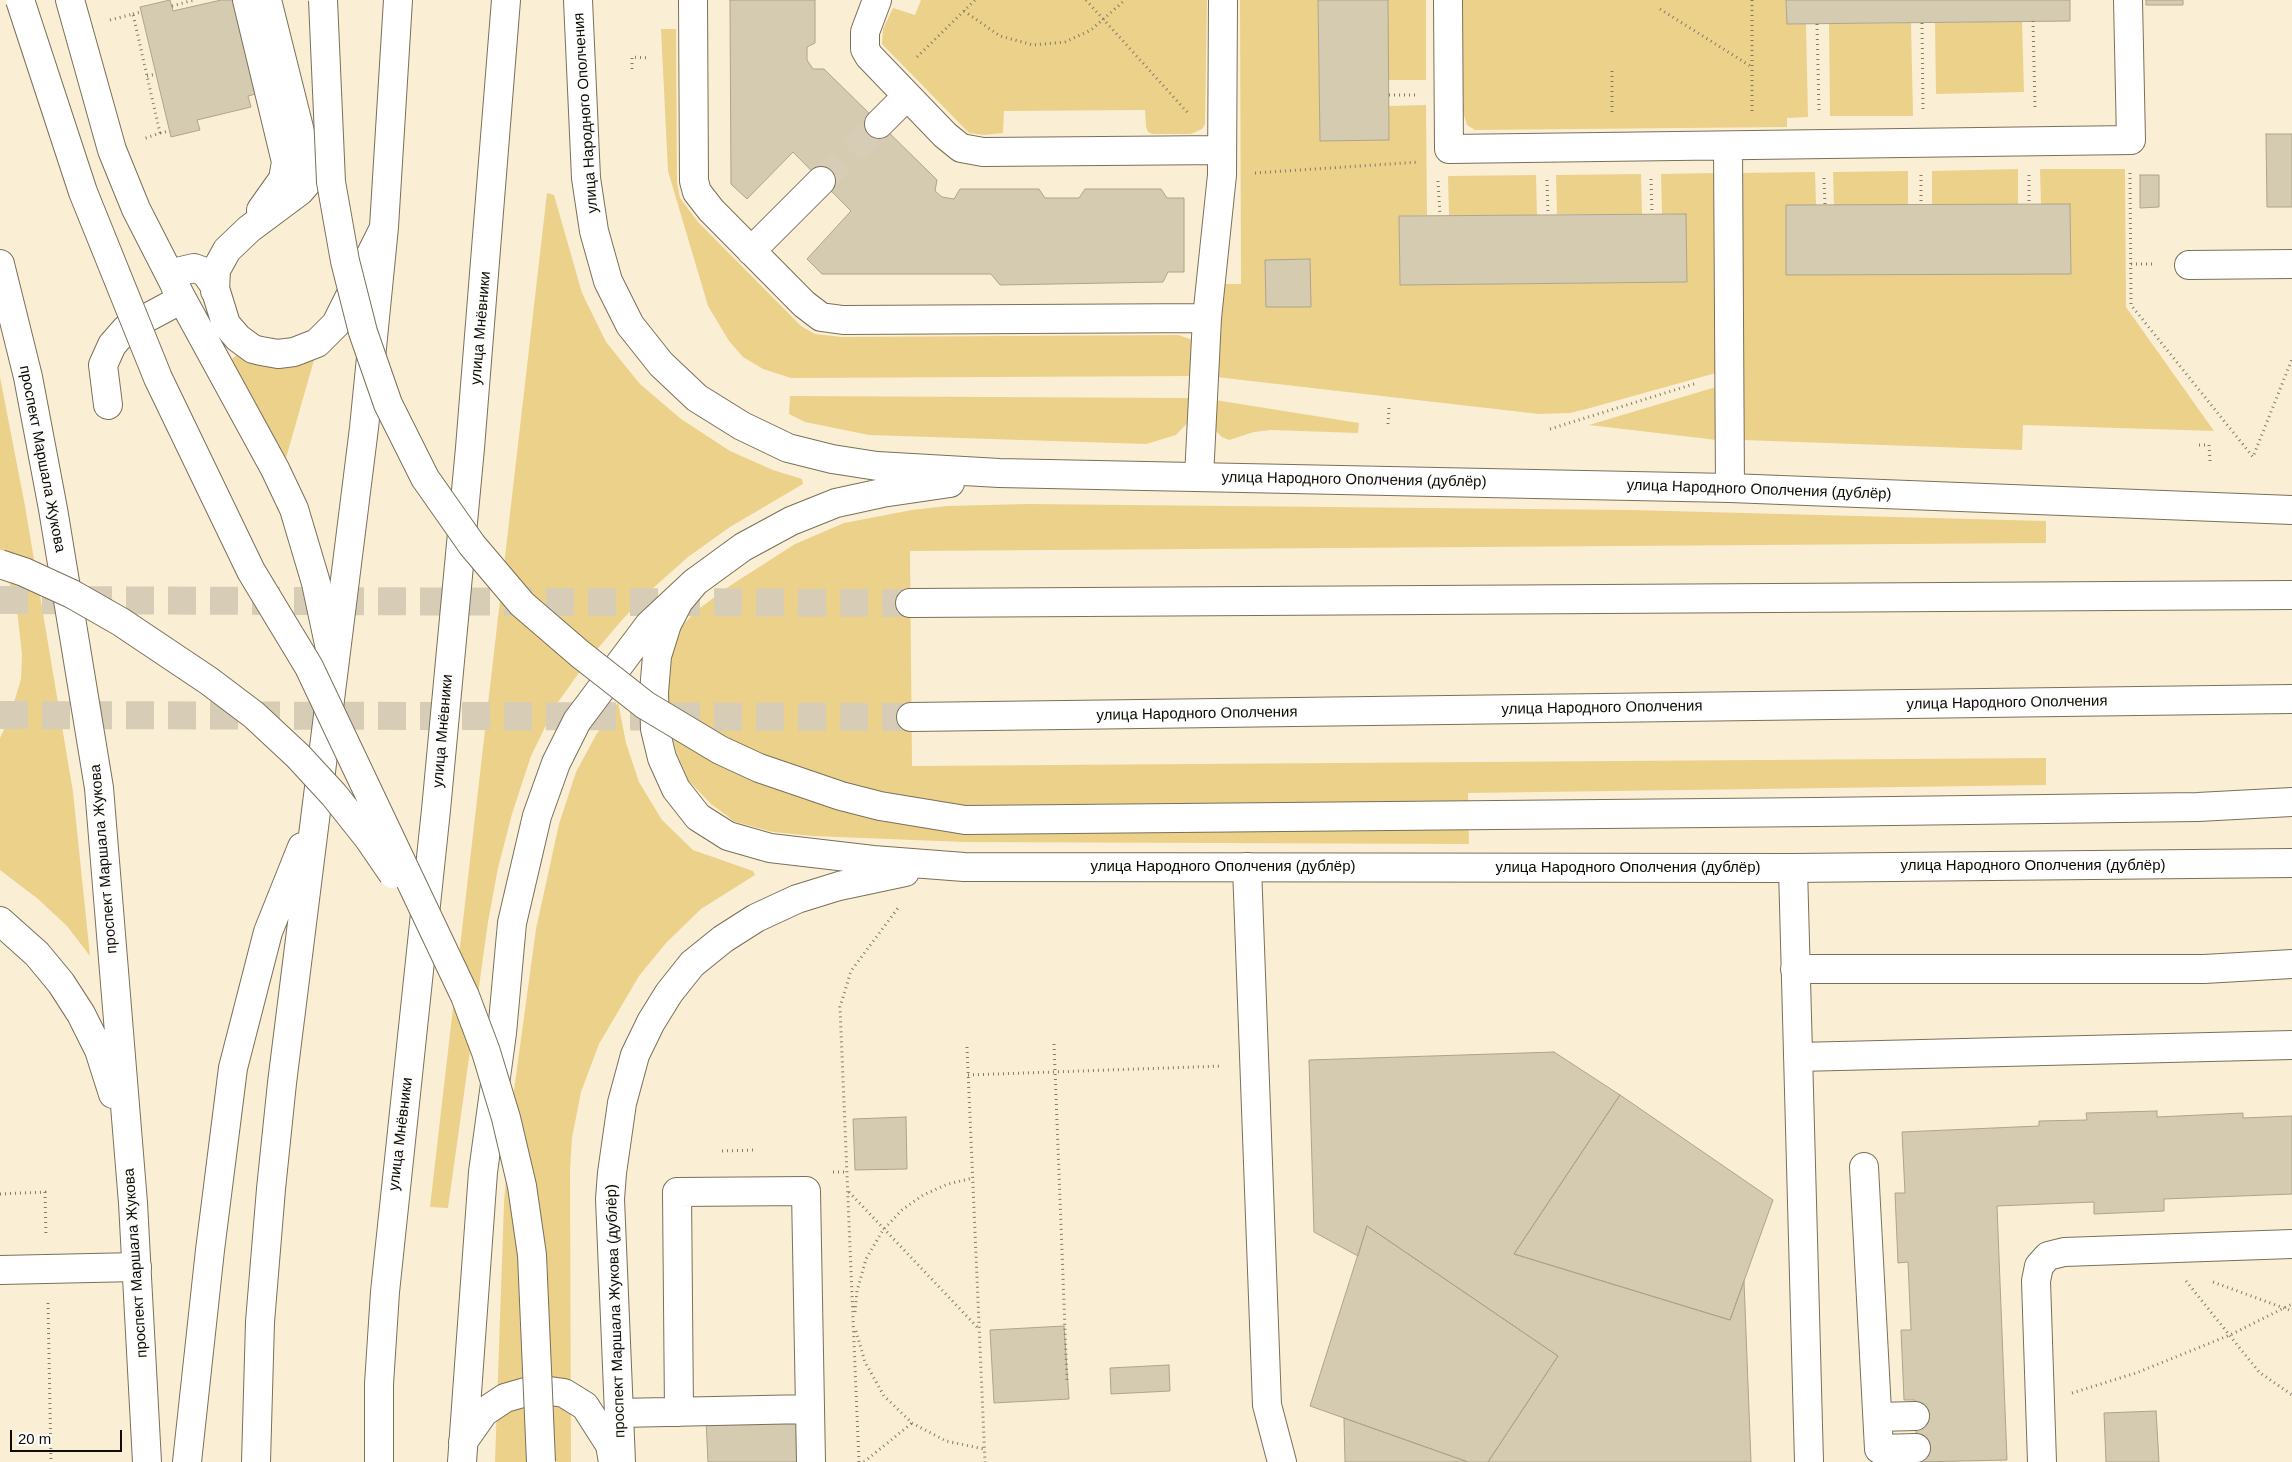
<!DOCTYPE html>
<meta charset="utf-8">
<style>
body{margin:0}
#map{position:relative;width:2292px;height:1462px;overflow:hidden;background:#faefd5;font-family:Helvetica,sans-serif}
canvas{display:block}
.scale{position:absolute;left:10px;top:1430px;width:112px;height:22px;box-sizing:border-box;border:2px solid #0f0c04;border-top:0;padding-left:6px;font-size:15px;line-height:18px;white-space:nowrap;color:#0f0c04;-webkit-text-stroke:4px #fdfdfd;paint-order:stroke}
</style>
<div id="map">
<canvas width="2292" height="1462"></canvas>
<div class="scale">20 m</div>
</div>
<script>
const ctx = document.querySelector('canvas').getContext('2d');
ctx.lineJoin = 'round';
function fillPath(path, color) { ctx.fillStyle = color; ctx.fill(path, 'evenodd'); }
const poly = rows => new Path2D(rows.map(r => 'M' + r).join(''));
function stroke(path, color, width, dash) { ctx.strokeStyle = color; ctx.lineWidth = width; ctx.lineCap = dash ? 'butt' : 'round'; ctx.setLineDash(dash || []); ctx.stroke(path); }
function drawText(font, color, halo, rows, align = 'center') {
  ctx.font = font + ' Helvetica,sans-serif'; ctx.lineWidth = 4; ctx.setLineDash([]); ctx.textBaseline = 'middle'; ctx.strokeStyle = halo; ctx.fillStyle = color; for (const [text, x, y, turn = 0] of rows) {
    ctx.save(); ctx.translate(x, y); ctx.rotate((+turn || 0) * Math.PI / 180); ctx.textAlign = isNaN(turn) ? turn : align; if (halo) ctx.strokeText(text, 0, 0); ctx.fillText(text, 0, 0); ctx.restore();
  }
}
const green = poly([
 [921,0,1207,0,1205,124,1202,129,1191,134,1152,134,1148,132,1146,127,1145,110,1004,111,1003,133,984,135,969,133,882,44,883,29,893,8,915,15],
 [1240,0,1318,0,1320,141,1389,140,1389,106,1426,105,1427,215,1399,216,1400,285,1686,282,1686,214,1662,214,1661,174,1714,173,1716,373,1590,408,1570,413,1539,414,1216,377,1224,284,1241,284],
 [1388,0,1426,0,1426,80,1388,80],
 [1460,0,1786,0,1787,24,1806,24,1808,117,1787,118,1787,127,1475,130,1467,125,1461,105],
 [2022,21,2024,92,1936,94,1935,23],
 [1911,23,1913,116,1830,116,1829,24],
 [661,29,676,29,677,183,680,198,698,222,801,326,815,334,842,337,1178,335,1190,339,1193,344,1194,376,791,378,763,369,743,357,729,341,708,306,668,171],
 [2018,169,2018,204,1932,204,1932,171],
 [2040,169,2125,169,2126,307,2214,431,2023,425,2022,450,1743,440,1740,173,1815,172,1816,205,1786,206,1787,275,2071,274,2070,204,2041,204],
 [1908,171,1908,205,1834,205,1833,172],
 [1641,174,1642,214,1557,214,1556,175],
 [1536,175,1537,215,1449,215,1448,176],
 [547,193,554,195,582,293,606,342,640,384,681,419,730,451,773,470,802,479,803,484,730,527,688,557,652,589,622,620,588,660,556,705,531,756,512,814,498,868,488,922,448,1208,430,1207],
 [242,351,312,356,314,360,284,465,228,362],
 [0,377,25,506,73,792,90,956,67,926,38,899,0,870,0,738,10,716,21,679,22,655,17,609,0,549],
 [1716,387,1717,440,1589,425],
 [790,396,1192,398,1191,419,1176,435,1146,444,869,435,805,422,789,414],
 [1215,400,1359,423,1358,433,1271,430,1254,432,1229,440,1222,437,1216,431],
 [1027,504,1631,510,2046,521,2046,543,910,551,912,766,2046,758,2046,785,1468,793,1469,844,964,842,812,836,773,832,735,822,711,804,689,781,677,754,670,727,667,691,670,656,681,627,696,611,728,587,795,544,844,523,912,510,947,506],
 [618,702,626,743,639,782,662,820,693,850,753,871,755,875,701,909,666,943,639,976,599,1044,581,1092,572,1138,570,1170,571,1462,495,1462,504,1203,512,1105,536,929,559,824,576,772,596,735]
]);
const building = poly([
 [170,0,173,11,221,0,238,0,260,93,248,96,251,107,197,120,200,130,171,137,140,7,170,0],
 [730,0,815,0,815,43,807,47,807,60,813,69,824,69,931,174,937,180,935,191,942,197,954,199,960,189,1039,189,1045,198,1079,198,1085,189,1161,189,1167,198,1184,198,1184,272,1168,272,1163,282,1000,285,991,274,822,274,807,259,851,211,793,152,747,199,731,184,730,0],
 [1318,0,1388,0,1389,140,1320,141,1318,0],
 [1786,0,2070,0,2070,21,1787,24,1786,0],
 [2146,0,2183,0,2183,5,2146,5,2146,0],
 [2266,134,2292,134,2292,207,2267,207,2266,134],
 [2140,175,2159,175,2159,207,2140,208,2140,175],
 [2070,204,2071,274,1786,275,1786,205,2070,204],
 [1686,214,1687,282,1400,285,1399,216,1686,214],
 [1310,259,1311,307,1266,307,1265,260,1310,259],
 [1554,1052,1620,1095,1514,1254,1730,1320,1744,1281,1751,1462,1488,1462,1558,1356,1367,1226,1358,1256,1314,1232,1309,1060,1554,1052],
 [1620,1095,1773,1200,1730,1320,1514,1254,1620,1095],
 [2157,1111,2157,1117,2243,1113,2243,1118,2292,1116,2292,1194,2164,1199,2164,1211,2094,1214,2094,1202,1997,1206,2007,1460,1917,1462,1915,1400,1904,1400,1901,1330,1911,1330,1908,1262,1898,1263,1895,1193,1905,1193,1902,1132,2039,1126,2039,1121,2087,1120,2086,1113,2157,1111],
 [906,1117,907,1169,855,1170,853,1119,906,1117],
 [1367,1226,1558,1356,1488,1462,1468,1462,1310,1406,1367,1226],
 [1064,1326,1069,1399,994,1403,990,1330,1064,1326],
 [1169,1365,1170,1391,1111,1394,1110,1368,1169,1365],
 [2156,1411,2159,1462,2106,1462,2104,1413,2156,1411],
 [803,1415,805,1462,708,1462,706,1419,803,1415],
 [1344,1418,1468,1462,1345,1462,1344,1418]
]);
const minorTunnel = poly([
 [821,181,879,124]
]);
const majorTunnel = poly([
 [0,600,910,603],
 [0,715,911,717]
]);
const path = poly([
 [1086,0,1188,113],
 [1752,0,1752,112],
 [172,6,194,0],
 [1660,9,1752,67],
 [964,11,1000,36,1033,45,1065,42,1091,30,1125,0],
 [133,14,141,12],
 [110,20,133,14,160,133,143,139],
 [2033,21,2035,108],
 [1922,23,1923,110],
 [1817,24,1819,111],
 [917,57,975,0],
 [632,69,632,57,650,58],
 [1612,71,1612,113],
 [147,76,156,74],
 [1389,95,1416,95],
 [160,133,170,131],
 [1255,173,1419,162],
 [2130,173,2131,305,2253,457,2292,359],
 [1921,175,1921,205],
 [2029,175,2029,204],
 [1824,178,1825,205],
 [1651,179,1652,214],
 [1547,180,1548,214],
 [1438,181,1440,215],
 [2131,264,2156,264],
 [1388,424,1389,408],
 [1550,429,1697,383],
 [2199,445,2209,445,2210,461],
 [1054,1044,1067,1381],
 [967,1047,985,1462],
 [968,1075,1222,1066],
 [722,1151,756,1150],
 [833,1172,847,1172],
 [849,1192,979,1329],
 [0,1194,45,1192,46,1236],
 [2186,1281,2259,1372,2292,1395],
 [2213,1282,2292,1311],
 [48,1303,51,1462],
 [855,1312,857,1291,866,1259,883,1230,902,1210,923,1195,948,1184,973,1178],
 [856,1331,865,1362,884,1396,912,1423,946,1441,984,1449],
 [2072,1393,2136,1373,2230,1335,2292,1304],
 [859,1462,840,1007,851,971,898,908],
 [864,1462,912,1423]
]);
const minor = poly([
 [70,0,112,150,136,209,182,299,275,469,294,509,316,583,333,663],
 [247,0,286,162,283,179,261,210],
 [693,0,694,181,697,192,711,210,804,304,821,317,843,320,1207,318],
 [877,0,865,32,865,49,869,56,945,135,961,148,983,152,1222,150],
 [1448,0,1449,149,2131,140,2128,0],
 [879,124,907,96],
 [1728,146,1730,488],
 [751,251,821,181],
 [2189,265,2292,264],
 [175,286,174,279,181,271,194,268,205,272,214,285,226,324,238,338,253,349,261,351,278,354,294,352,317,343,336,324,383,230],
 [215,291,216,270,227,250,249,229,300,191,306,184,308,176,307,160,267,0],
 [108,405,103,365,112,345,126,329,182,299],
 [1199,477,1207,318,1222,175,1223,0],
 [1247,867,1267,1405,1282,1462],
 [1793,868,1809,1462],
 [1795,969,2204,969,2292,964],
 [1798,1057,2292,1045],
 [1864,1167,1879,1449,1916,1448],
 [0,1270,137,1267],
 [679,1412,677,1192,806,1191,811,1462],
 [619,1413,809,1409],
 [1878,1417,1915,1416],
 [2042,1462,2036,1281,2039,1266,2048,1256,2064,1252,2292,1244]
]);
const major = poly([
 [578,0,586,178,594,231,608,281,630,325,661,364,697,398,742,426,788,448,832,459,877,466,999,473,1730,488,2292,510],
 [0,264,28,377,53,509,99,788,133,1203,147,1462],
 [695,582,679,601,667,624,657,656,654,692,655,729,662,758,676,789,698,817,728,836,770,848,873,860,964,867,1793,868,2292,863],
 [910,603,2292,595],
 [911,717,2292,699],
 [1816,812,2198,807,2292,802],
 [0,921,37,954,61,983,81,1014,99,1050,113,1094],
 [463,1442,484,1412,505,1398,536,1389,564,1393,585,1406,610,1445,613,1462],
 [187,1462,210,1250,233,1068,268,932,302,847],
 [256,1462,260,1322,271,1189,282,1083,364,428,384,227,398,0],
 [379,1462,379,1384,385,1292,436,810,470,448,506,0],
 [462,1462,483,1172,502,1033,512,923,537,816,556,763,577,721,649,625,695,582,743,547,791,521,836,503,882,493,950,483],
 [621,1462,610,1199,612,1173,622,1103,635,1055,651,1022,669,993,692,964,723,939,756,918,797,899,839,886,905,872]
]);
const majorBridge = poly([
 [20,0,83,192,158,378,251,571,309,667,465,996,486,1052,506,1118,522,1186,532,1255,541,1462],
 [323,0,331,182,345,261,363,332,388,404,425,478,472,545,522,604,580,654,645,705,720,750,759,768,841,796,880,806,965,820,1816,812],
 [0,564,24,572,72,594,121,622,209,681,254,715,298,756,334,795,369,839,393,874]
]);
const streetNames = [
 ["улица Народного Ополчения",586,113,-94],
 ["улица Мнёвники",481,328,-85],
 ["проспект Маршала Жукова",42,459,79],
 ["улица Народного Ополчения (дублёр)",1354,480,1],
 ["улица Народного Ополчения (дублёр)",1759,490,2],
 ["улица Народного Ополчения",2007,703,-1],
 ["улица Народного Ополчения",1602,708,-1],
 ["улица Народного Ополчения",1197,714,-1],
 ["улица Мнёвники",443,731,-85],
 ["проспект Маршала Жукова",104,859,-95],
 ["улица Народного Ополчения (дублёр)",2033,866],
 ["улица Народного Ополчения (дублёр)",1223,867],
 ["улица Народного Ополчения (дублёр)",1628,868],
 ["улица Мнёвники",401,1134,-83],
 ["проспект Маршала Жукова",136,1263,-94],
 ["проспект Маршала Жукова (дублёр)",616,1311,-92]
];
fillPath(green, '#ecd18b');
fillPath(building, '#d5cbb1');
stroke(building, '#aea48b', 1);
stroke(minorTunnel, '#d7cdb6', 28, [28, 14]);
stroke(majorTunnel, '#d7cdb6', 28, [28, 14]);
stroke(minor, '#7a7059', 30);
stroke(major, '#7a7059', 30);
stroke(path, '#827b6a', 3, [1, 4]);
stroke(minor, '#fff', 28);
stroke(major, '#fff', 28);
stroke(majorBridge, '#7a7059', 30, []);
stroke(majorBridge, '#fff', 28);
drawText('15px', '#0f0c04', '#fdfdfd', streetNames);
</script>
